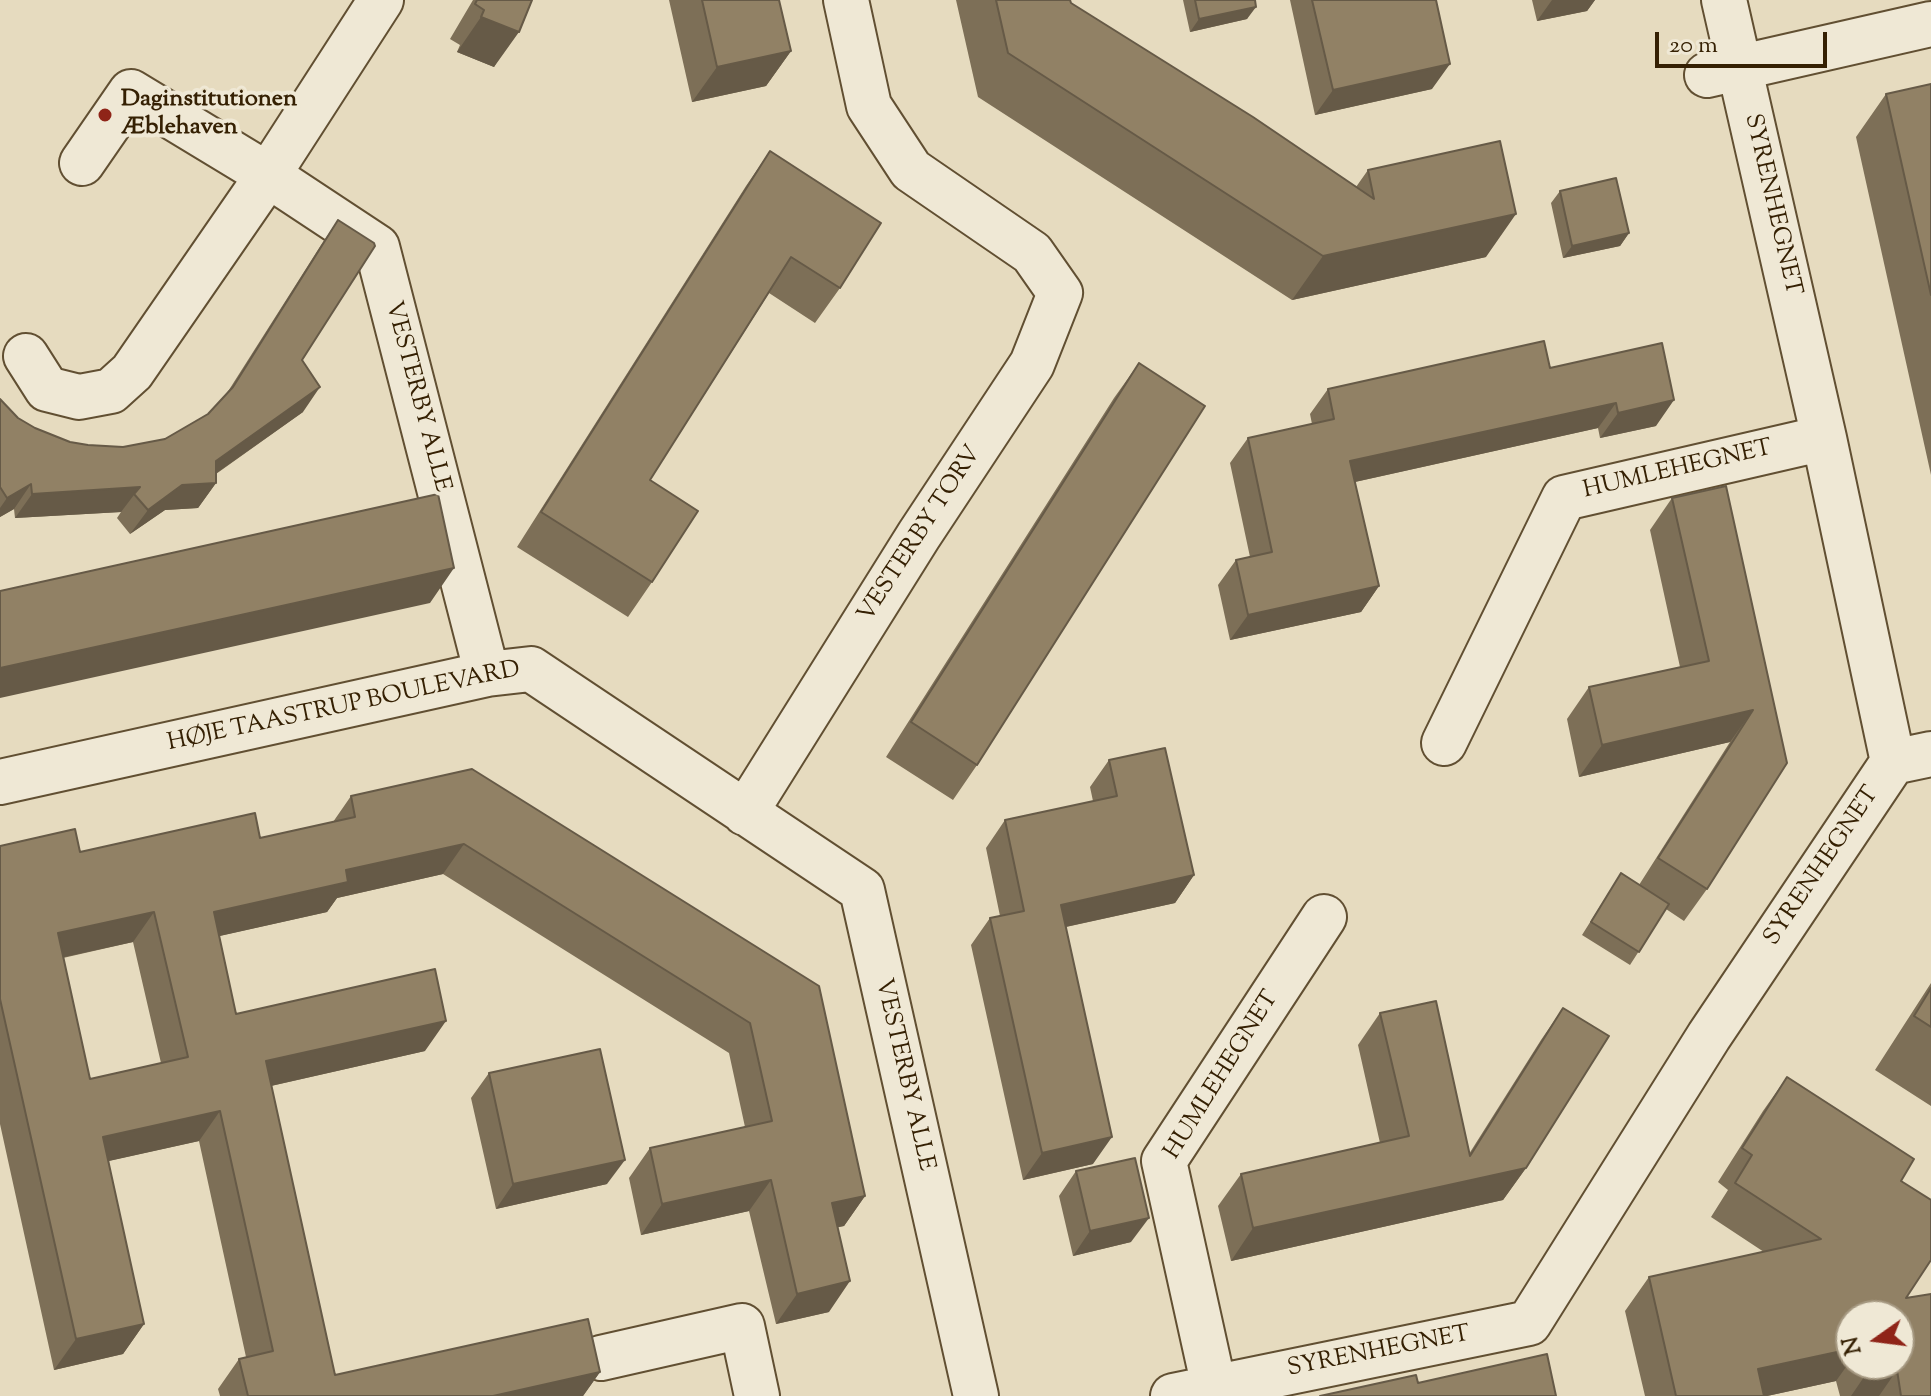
<!DOCTYPE html>
<meta charset="utf-8">
<style>
body{margin:0}
#map{position:relative;width:1931px;height:1396px;overflow:hidden;background:#e6dbbf;font-family:"Sorts Mill Goudy",serif}
canvas{display:block}
.north{position:absolute;left:1835px;top:1300px;width:80px;height:80px;box-sizing:border-box;background:#efe8d5;border:2px solid #a59881;border-radius:50%;rotate:256deg;font-size:22px;font-weight:700;line-height:32px;text-align:center;color:#352003}
.north::after{content:'';display:block;margin:auto;width:28px;height:36px;background:#8f2418;clip-path:polygon(50% 0,100% 100%,50% 72%,0 100%)}
.scale{position:absolute;left:1655px;top:32px;width:172px;height:36px;box-sizing:border-box;border:4px solid #352003;border-top:0;padding-left:10px;font-size:24px;line-height:28px;white-space:nowrap;color:#352003;-webkit-text-stroke:6px #efe8d5;paint-order:stroke}
</style>
<div id="map">
<canvas width="1931" height="1396"></canvas>
<div class="north">N</div>
<div class="scale">20 m</div>
</div>
<script>
const ctx = document.querySelector('canvas').getContext('2d');
ctx.lineJoin = 'round';
const poly = rows => new Path2D(rows.map(r => 'M' + r).join(''));
function stroke(path, color, width, dash) { ctx.strokeStyle = color; ctx.lineWidth = width; ctx.lineCap = dash ? 'butt' : 'round'; ctx.setLineDash(dash || []); ctx.stroke(path); }
function fillPath(path, color) { ctx.fillStyle = color; ctx.fill(path, 'evenodd'); }
function drawText(font, color, halo, rows, align = 'center') {
  ctx.font = font + ' "Sorts Mill Goudy",serif'; ctx.lineWidth = 8; ctx.setLineDash([]); ctx.textBaseline = 'middle'; ctx.strokeStyle = halo; ctx.fillStyle = color; for (const [text, x, y, turn = 0] of rows) {
    ctx.save(); ctx.translate(x, y); ctx.rotate((+turn || 0) * Math.PI / 180); ctx.textAlign = isNaN(turn) ? turn : align; if (halo) ctx.strokeText(text, 0, 0); ctx.fillText(text, 0, 0); ctx.restore();
  }
}
const minor = poly([
 [1707,75,1931,24],
 [82,163,131,92,268,175,377,247,487,674],
 [26,356,47,389,79,397,111,391,132,372,268,175,381,0],
 [1444,743,1564,498,1824,438],
 [1893,762,1931,754],
 [0,782,487,674,531,669,862,890,976,1396],
 [745,813,919,535,1032,364,1060,293,1032,253,911,170,869,106,846,0],
 [601,1358,742,1326,757,1396],
 [1214,1387,1164,1161,1324,917],
 [1173,1396,1529,1323,1709,1036,1893,762,1824,438,1724,0]
]);
const wall = poly([
 [473,0,532,0,494,67,457,52,460,45,450,39],
 [669,0,779,0,791,51,766,86,692,102],
 [956,0,1070,0,1071,3,1356,187,1368,170,1486,257,1292,300,978,97],
 [1183,0,1255,0,1247,19,1190,32],
 [1290,0,1436,0,1432,89,1315,115],
 [1532,0,1595,0,1587,11,1537,21],
 [1931,84,1931,475,1856,137,1886,94],
 [770,151,840,288,815,323,769,293,650,480,652,582,628,617,517,547,746,186],
 [1560,191,1629,233,1620,246,1563,258,1551,203],
 [338,220,302,360,303,412,216,474,216,483,198,508,165,510,130,534,117,518,121,512,15,518,14,509,0,517,0,399,18,418,35,428,70,442,88,445,123,447,165,439,208,414,227,393,321,245],
 [1662,343,1656,426,1600,438,1598,428,1355,482,1379,586,1361,612,1230,640,1218,585,1236,560,1250,557,1230,463,1248,438,1312,424,1310,414,1328,389,1550,368],
 [1139,363,977,765,953,800,886,757,1114,398],
 [1672,498,1787,763,1707,889,1684,921,1666,909,1630,965,1582,935,1621,873,1639,885,1730,742,1579,777,1567,719,1589,687,1680,667,1650,530],
 [1109,760,1194,875,1175,903,1066,927,1093,1164,1023,1180,971,945,990,918,1000,916,986,848,1005,820,1093,801,1090,787],
 [351,796,819,986,865,1196,844,1226,837,1227,829,1312,776,1324,749,1211,641,1235,629,1178,650,1148,745,1127,729,1053,443,874,337,898,327,912,219,936,236,1014,425,1051,271,1086,335,1375,600,1372,583,1396,220,1396,218,1389,239,1359,246,1357,199,1141,108,1161,144,1324,123,1354,54,1370,0,1124,0,846,80,852,260,838,333,822],
 [133,942,161,1063,90,1079,63,958],
 [1931,983,1931,1106,1875,1070],
 [1563,1008,1526,1168,1503,1200,1231,1261,1218,1206,1241,1174,1380,1143,1358,1045,1380,1013,1469,1154,1541,1040],
 [489,1073,607,1184,496,1209,471,1098],
 [1787,1077,1901,1181,1906,1298,1931,1396,1840,1396,1836,1381,1767,1396,1645,1396,1625,1311,1649,1277,1764,1252,1711,1217,1728,1190,1718,1182,1763,1111],
 [1851,1316,1899,1364,1851,1364],
 [1076,1171,1131,1242,1073,1256,1059,1196]
]);
const shadedWall = poly([
 [1552,0,1595,0,1587,11,1537,21],
 [1256,7,1247,19,1190,32,1199,19],
 [481,17,519,32,494,67,457,52],
 [791,51,766,86,692,102,717,67],
 [1450,64,1432,89,1315,115,1333,90],
 [1516,214,1486,257,1292,300,1323,256],
 [1629,233,1620,246,1563,258,1572,246],
 [320,387,303,412,201,484,216,483,198,508,165,510,130,534,148,510],
 [1674,400,1656,426,1600,438,1618,413],
 [1616,403,1598,428,1332,487,1350,461],
 [31,484,14,509,0,517,0,508,7,498],
 [140,487,121,512,15,518,32,494],
 [454,568,430,603,0,698,0,668],
 [1379,586,1361,612,1230,640,1248,615],
 [1753,710,1730,742,1579,777,1602,745],
 [464,844,443,874,337,898,327,912,193,942,214,912,346,870],
 [1194,875,1175,903,1042,932,1061,905],
 [154,912,133,942,37,963,58,933],
 [446,1021,425,1051,244,1092,266,1061],
 [220,1111,199,1141,82,1167,103,1137],
 [1112,1137,1093,1164,1023,1180,1042,1153],
 [625,1160,607,1184,496,1209,513,1184],
 [1526,1168,1503,1200,1231,1261,1253,1228],
 [771,1180,749,1211,641,1235,662,1204],
 [865,1196,844,1226,811,1233,832,1203],
 [1149,1218,1131,1242,1073,1256,1090,1231],
 [850,1281,829,1312,776,1324,797,1294],
 [144,1324,123,1354,54,1370,76,1339],
 [1851,1349,1851,1360,1836,1381,1767,1396,1739,1396,1758,1369],
 [1897,1370,1879,1396,1851,1396,1866,1374],
 [600,1372,583,1396,493,1396]
]);
const building = poly([
 [477,0,532,0,519,32,481,17,484,10,475,4,477,0],
 [702,0,779,0,791,51,717,67,702,0],
 [996,0,1070,0,1071,3,1253,117,1374,199,1368,170,1500,141,1516,214,1323,256,1008,53,996,0],
 [1195,0,1255,0,1256,7,1199,19,1195,0],
 [1312,0,1436,0,1450,64,1333,90,1312,0],
 [1931,84,1931,295,1886,94,1931,84],
 [770,151,881,223,840,288,791,257,650,480,698,511,652,582,541,512,770,151],
 [1616,178,1629,233,1572,246,1560,191,1616,178],
 [338,220,374,243,375,246,302,360,320,387,216,461,216,483,182,485,148,510,134,494,140,487,32,494,31,484,7,498,0,487,0,399,18,418,35,428,70,442,88,445,123,447,165,439,208,414,233,387,338,220],
 [1544,341,1550,368,1662,343,1674,400,1618,413,1616,403,1350,461,1379,586,1248,615,1236,560,1272,552,1248,438,1334,419,1328,389,1544,341],
 [1139,363,1205,406,977,765,911,722,1139,363],
 [1726,486,1787,763,1707,889,1658,858,1753,710,1602,745,1589,687,1709,661,1672,498,1726,486],
 [438,494,454,568,0,668,0,591,438,494],
 [1165,748,1194,875,1061,905,1112,1137,1042,1153,990,918,1024,911,1005,820,1117,796,1109,760,1165,748],
 [472,769,819,986,865,1196,832,1203,850,1281,797,1294,771,1180,662,1204,650,1148,772,1121,750,1023,464,844,346,870,348,882,214,912,236,1014,435,969,446,1021,266,1061,335,1375,588,1319,600,1372,493,1396,248,1396,239,1359,273,1351,220,1111,103,1137,144,1324,76,1339,0,999,0,846,75,829,80,852,255,813,260,838,355,817,351,796,472,769],
 [154,912,188,1057,90,1079,58,933,154,912],
 [1621,873,1669,904,1639,952,1591,922,1621,873],
 [1931,988,1931,1027,1914,1016,1931,988],
 [1436,1001,1470,1156,1563,1008,1609,1036,1526,1168,1253,1228,1241,1174,1409,1136,1380,1013,1436,1001],
 [600,1049,625,1160,513,1184,489,1073,600,1049],
 [1787,1077,1914,1159,1901,1181,1931,1200,1931,1260,1906,1298,1931,1294,1931,1396,1901,1396,1897,1370,1866,1374,1864,1364,1899,1364,1899,1316,1851,1316,1851,1349,1758,1369,1764,1396,1676,1396,1649,1277,1821,1239,1735,1183,1752,1155,1742,1148,1787,1077],
 [1135,1158,1149,1218,1090,1231,1076,1171,1135,1158],
 [1547,1354,1556,1396,1320,1396,1416,1375,1418,1383,1547,1354]
]);
const markers = [
 [105,115,8,"#8f2418"]
];
const poiNames = [
 ["Daginstitutionen",121,101],
 ["Æblehaven",121,129]
];
const streetNames = [
 ["SYRENHEGNET",1771,205,77],
 ["VESTERBY ALLE",416,397,75],
 ["HUMLEHEGNET",1678,471,-13],
 ["VESTERBY TORV",921,535,-57],
 ["HØJE TAASTRUP BOULEVARD",344,708,-12],
 ["SYRENHEGNET",1823,867,-56],
 ["VESTERBY ALLE",903,1075,77],
 ["HUMLEHEGNET",1223,1076,-58],
 ["SYRENHEGNET",1379,1353,-11]
];
stroke(minor, '#614f32', 48);
stroke(minor, '#efe8d5', 44);
fillPath(wall, '#7d6f57');
fillPath(shadedWall, '#665a47');
fillPath(building, '#918165');
stroke(building, '#665a47', 2);
for (const [x, y, r, color] of markers) { const dot = new Path2D(); dot.arc(x, y, r, 0, 2 * Math.PI); ctx.fillStyle = color; ctx.fill(dot); stroke(dot, '#efe8d5', 3); }
drawText('bold 24px', '#352003', '#efe8d5', poiNames, 'left');
drawText('24px', '#352003', '#efe8d5', streetNames);
</script>
